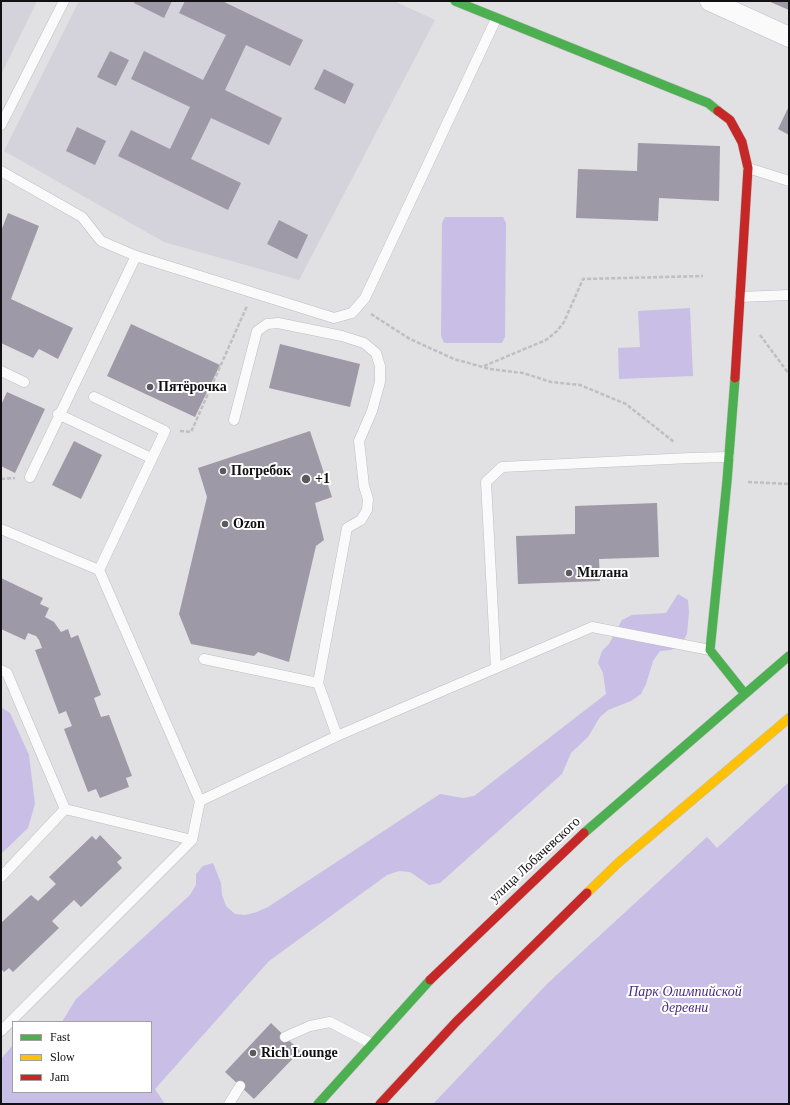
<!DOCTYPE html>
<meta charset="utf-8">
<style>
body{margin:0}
#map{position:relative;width:790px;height:1105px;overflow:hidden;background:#e1e0e3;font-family:"Times New Roman",serif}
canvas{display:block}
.frame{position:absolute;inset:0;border:2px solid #111113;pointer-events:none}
.legend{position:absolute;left:12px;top:1021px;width:140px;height:72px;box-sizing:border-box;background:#fff;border:1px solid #a0a0a1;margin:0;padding:5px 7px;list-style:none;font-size:12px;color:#111113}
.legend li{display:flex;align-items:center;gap:8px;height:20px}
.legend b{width:20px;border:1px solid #a0a0a1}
</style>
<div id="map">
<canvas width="790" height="1105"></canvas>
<div class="frame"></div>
<ul class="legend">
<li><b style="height:5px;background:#4caf50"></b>Fast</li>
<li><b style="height:5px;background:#ffc107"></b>Slow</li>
<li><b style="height:5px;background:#c62828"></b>Jam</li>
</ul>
</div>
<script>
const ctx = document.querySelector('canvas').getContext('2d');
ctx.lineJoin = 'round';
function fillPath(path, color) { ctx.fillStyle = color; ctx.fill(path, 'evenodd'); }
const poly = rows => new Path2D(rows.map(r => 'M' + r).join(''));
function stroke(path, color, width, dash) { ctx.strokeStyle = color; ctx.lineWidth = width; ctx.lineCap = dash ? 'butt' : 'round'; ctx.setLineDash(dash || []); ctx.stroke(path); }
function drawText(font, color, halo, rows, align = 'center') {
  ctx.font = font + ' "Times New Roman",serif'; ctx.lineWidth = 4; ctx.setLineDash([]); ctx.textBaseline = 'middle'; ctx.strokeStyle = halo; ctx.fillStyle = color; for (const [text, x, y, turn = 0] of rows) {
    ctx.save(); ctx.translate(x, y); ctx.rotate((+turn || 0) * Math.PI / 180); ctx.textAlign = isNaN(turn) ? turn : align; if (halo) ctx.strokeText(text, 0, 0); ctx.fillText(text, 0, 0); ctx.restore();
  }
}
const built = poly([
 [1,1,37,1,1,75],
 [79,1,394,1,435,20,299,280,164,242,4,151]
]);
const green = poly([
 [445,217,503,217,506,223,505,337,502,343,444,343,441,336,442,223],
 [690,308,693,376,619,379,618,348,640,347,638,311],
 [678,594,688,600,689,612,687,634,681,645,671,650,660,651,653,661,646,684,641,694,631,701,608,710,600,717,588,737,571,753,562,774,440,883,429,885,410,872,399,871,387,875,269,961,155,1089,165,1104,1,1104,1,1059,13,1045,13,1092,151,1092,151,1022,62,1022,76,999,190,895,196,885,196,874,203,866,213,863,221,883,222,895,226,906,235,914,245,915,257,912,268,907,440,794,463,798,474,796,606,694,603,673,598,663,602,651,609,644,622,620,632,615,666,613],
 [1,707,10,713,29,755,35,804,28,828,1,854],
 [789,782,789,1104,433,1104,548,983,707,837,717,848]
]);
const building = poly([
 [135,1,172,1,164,18,134,3],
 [185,1,222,1,303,40,290,66,246,45,225,90,282,118,269,145,211,118,191,159,241,183,228,210,118,156,131,130,170,149,190,107,131,79,144,51,203,80,226,35,179,13],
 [768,1,789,1,789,10],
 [110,51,129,60,116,86,97,77],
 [324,69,354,84,345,104,314,89],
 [789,106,789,135,778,129],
 [77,127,106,141,95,165,66,151],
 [638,143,720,146,719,201,659,198,658,221,576,218,578,169,637,171],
 [8,213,39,226,11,299,73,328,58,359,39,349,33,358,1,343,1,231],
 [279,220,308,235,297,259,267,244],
 [131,324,220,365,195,417,107,376],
 [280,344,360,364,350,407,269,388],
 [7,392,45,409,15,473,1,466,1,405],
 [310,431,332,497,315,503,324,540,316,546,289,662,258,652,254,656,191,644,179,614,207,497,198,468],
 [74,441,102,455,81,499,52,485],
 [657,503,659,557,599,559,600,581,518,584,516,536,575,534,575,506],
 [1,578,43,598,40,604,49,608,45,617,54,622,61,632,68,629,71,638,78,635,101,695,94,698,101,717,109,715,132,776,126,778,129,787,100,798,96,789,88,792,64,729,72,726,66,711,59,714,35,650,42,648,39,640,36,636,28,633,25,640,1,629],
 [100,835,122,858,117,862,122,868,81,907,74,900,52,921,59,928,13,972,9,968,4,972,1,969,1,923,31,895,38,901,56,884,49,877,92,836,96,840],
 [271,1023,300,1051,254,1099,225,1072]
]);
const path = poly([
 [371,314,410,339,454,359,490,369,523,373,551,382,580,385,626,404,674,442],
 [760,335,789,374],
 [484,366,546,340,557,331,564,322,583,279,703,276],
 [180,431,191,432,247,306],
 [1,479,15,478],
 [748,482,789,484]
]);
const lane = poly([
 [1,125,64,1],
 [748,168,789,181],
 [1,171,82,217,101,241,136,256,30,477],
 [136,256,334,318,352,313,365,298,496,19],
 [740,297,789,295],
 [1,371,24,382],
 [94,397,165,431,99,570],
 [58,414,151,458],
 [234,420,257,331,267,324,278,323,342,336,364,343,376,353,380,366,380,382,372,411,359,441,364,486,368,499,367,510,361,520,347,528,318,683,337,736],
 [1,529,99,570,200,801,337,736,592,627,710,650],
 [204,659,318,683],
 [496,668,486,482,502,467,690,458,729,457],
 [1,670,7,673,65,809,1,877],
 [65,809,192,840],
 [1,1031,192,840,200,801],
 [285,1037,310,1026,330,1022,372,1044],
 [229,1104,240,1086]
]);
const street = poly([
 [710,1,789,37]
]);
const fast = poly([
 [455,1,708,103,718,111],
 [735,378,727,481,710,650,745,694],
 [584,833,789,656],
 [318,1104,430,980]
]);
const slow = poly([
 [587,893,618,863,789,718]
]);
const jam = poly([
 [718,111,730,120,742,142,748,168,735,378],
 [430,980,584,833],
 [380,1104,456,1022,587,893]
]);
const markers = [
 [150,387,4,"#5a595c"],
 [223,471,4,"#5a595c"],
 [306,479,5,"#5a595c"],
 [225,524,4,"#5a595c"],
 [569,573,4,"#5a595c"],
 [253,1053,4,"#5a595c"]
];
const poiNames = [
 ["Пятёрочка",158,387],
 ["Погребок",231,471],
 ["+1",315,479],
 ["Ozon",233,524],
 ["Милана",577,573],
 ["Rich Lounge",261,1053]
];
const streetNames = [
 ["улица Лобачевского",535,860,-43]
];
const parkNames = [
 ["Парк Олимпийской",685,992],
 ["деревни",685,1008]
];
fillPath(built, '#d4d2da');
fillPath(green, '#c8bee6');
fillPath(building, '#9d99a7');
stroke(lane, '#bebec0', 11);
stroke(street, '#bebec0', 21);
stroke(fast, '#bebec0', 10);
stroke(slow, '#bebec0', 10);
stroke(jam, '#bebec0', 10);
stroke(path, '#bfbfc0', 2.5, [4, 2]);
stroke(lane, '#fafafb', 10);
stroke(street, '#fafafb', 20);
stroke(fast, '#4caf50', 9);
stroke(slow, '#ffc107', 9);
stroke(jam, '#c62828', 9);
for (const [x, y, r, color] of markers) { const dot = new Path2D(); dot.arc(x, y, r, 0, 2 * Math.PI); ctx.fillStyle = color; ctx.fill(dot); stroke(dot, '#fff', 1.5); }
drawText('bold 14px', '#111113', '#fff', poiNames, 'left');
drawText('14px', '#111113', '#fff', streetNames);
drawText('italic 14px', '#4b2c81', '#fff', parkNames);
</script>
